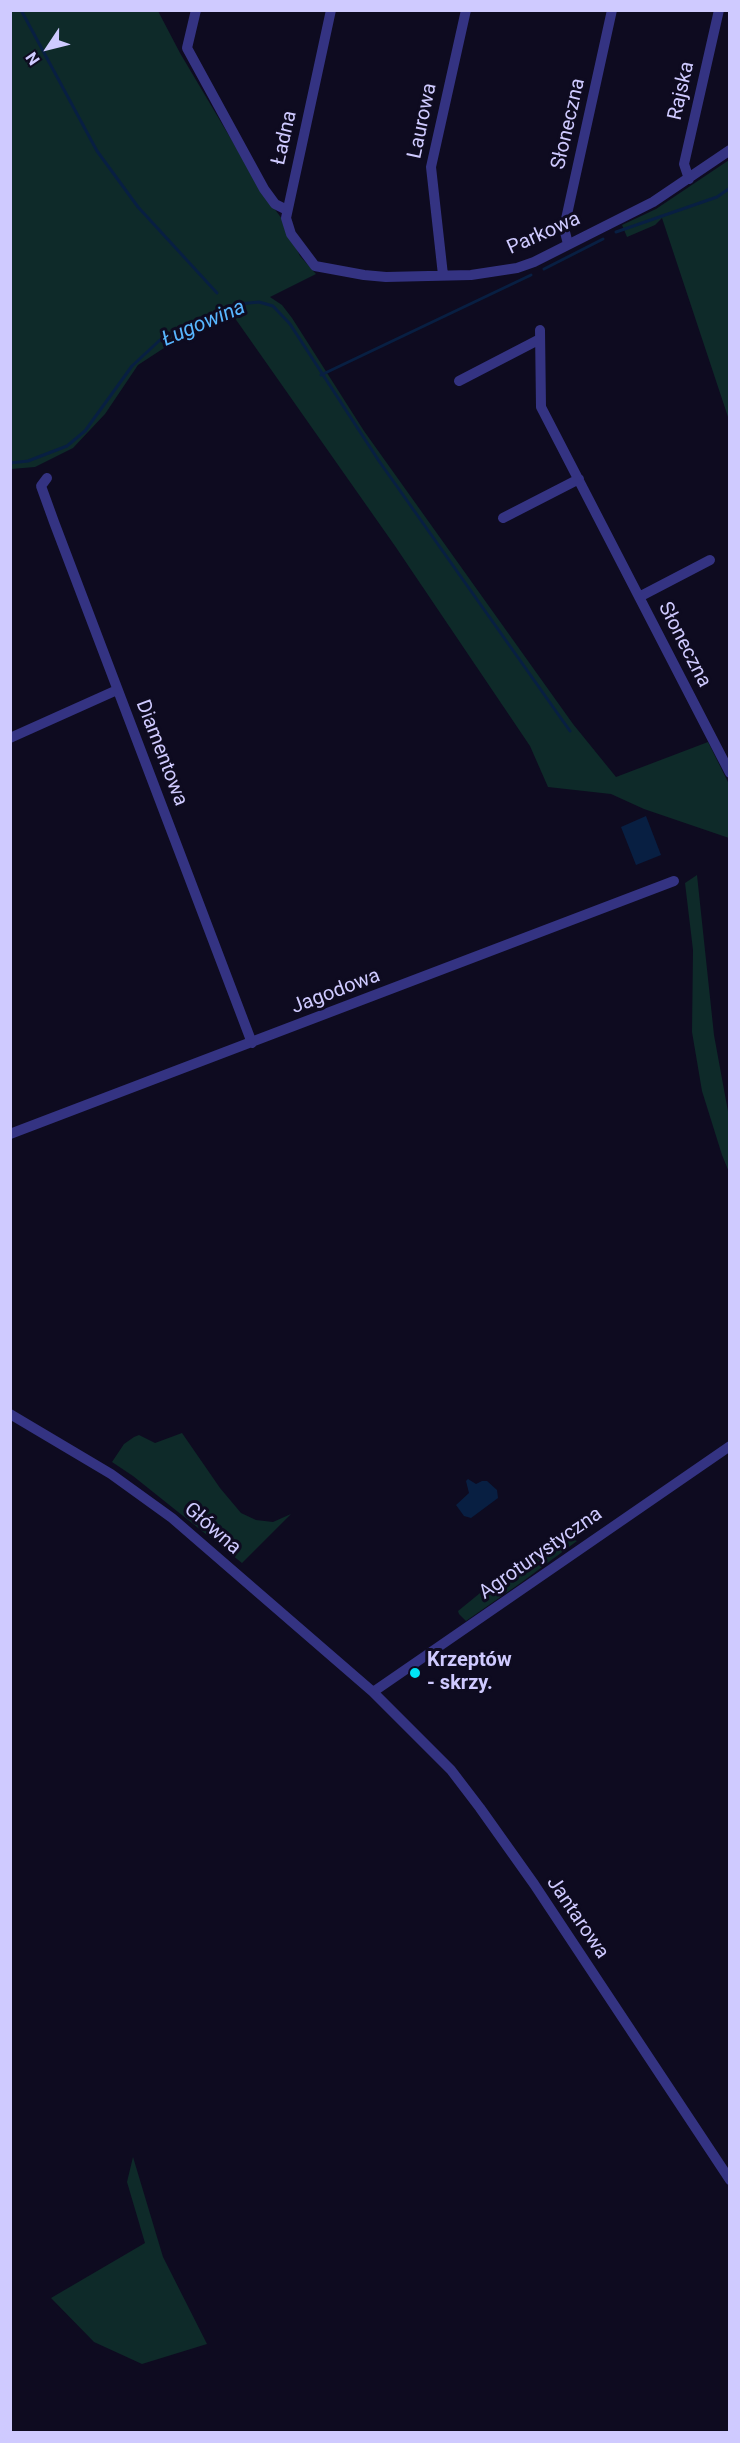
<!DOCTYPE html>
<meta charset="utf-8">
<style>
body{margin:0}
#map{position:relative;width:740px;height:2443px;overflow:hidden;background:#0e0b20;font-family:Roboto,sans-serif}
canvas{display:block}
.frame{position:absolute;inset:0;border:12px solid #cfcaff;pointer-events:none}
.north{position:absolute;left:18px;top:18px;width:60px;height:60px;-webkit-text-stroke:4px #0e0b20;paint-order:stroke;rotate:235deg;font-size:16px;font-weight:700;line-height:24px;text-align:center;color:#cfcaff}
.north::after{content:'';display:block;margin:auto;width:21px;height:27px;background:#cfcaff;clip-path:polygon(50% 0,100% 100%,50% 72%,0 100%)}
</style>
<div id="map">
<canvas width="740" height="2443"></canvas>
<div class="frame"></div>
<div class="north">N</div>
</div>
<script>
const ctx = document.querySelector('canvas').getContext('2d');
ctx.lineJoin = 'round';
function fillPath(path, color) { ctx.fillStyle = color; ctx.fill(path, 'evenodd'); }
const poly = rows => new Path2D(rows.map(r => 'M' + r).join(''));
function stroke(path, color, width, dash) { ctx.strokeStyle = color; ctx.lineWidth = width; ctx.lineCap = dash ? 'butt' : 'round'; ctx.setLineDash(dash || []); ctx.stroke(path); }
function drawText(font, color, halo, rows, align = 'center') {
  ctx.font = font + ' Roboto,sans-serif'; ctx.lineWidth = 6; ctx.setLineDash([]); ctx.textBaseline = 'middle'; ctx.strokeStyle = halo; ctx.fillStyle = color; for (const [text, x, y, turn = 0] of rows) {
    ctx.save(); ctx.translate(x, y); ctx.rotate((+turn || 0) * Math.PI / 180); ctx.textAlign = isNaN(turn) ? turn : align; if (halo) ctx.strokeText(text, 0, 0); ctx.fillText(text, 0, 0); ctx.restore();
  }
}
const green = poly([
 [11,11,158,11,180,53,263,193,282,219,300,256,316,274,270,297,282,305,292,318,364,431,573,724,616,777,708,742,729,784,729,838,644,809,611,794,548,787,530,746,395,546,232,314,187,333,138,365,105,414,73,448,35,467,11,469],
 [729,160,729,420,662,218,655,225,627,237,622,225,656,209],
 [697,875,714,1035,729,1117,729,1172,722,1155,702,1091,692,1032,693,950,685,883],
 [182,1433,220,1488,241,1513,256,1520,273,1522,291,1514,242,1563,133,1476,112,1462,124,1444,134,1437,139,1435,155,1443],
 [568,1537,577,1541,522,1582,466,1621,459,1614,458,1611,501,1576],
 [133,2157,163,2257,207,2344,142,2364,94,2342,51,2298,145,2243,127,2182]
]);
const water = poly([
 [646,816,661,855,636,865,621,827],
 [468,1479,476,1484,482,1481,487,1481,497,1490,498,1498,471,1518,464,1516,456,1505,469,1493,466,1481]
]);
const stream = poly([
 [21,10,97,151,138,207,217,293],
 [616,232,717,197,730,188],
 [544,269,603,239],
 [321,375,531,275],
 [10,463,28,461,67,446,85,431,132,366,160,340,239,304,259,302,273,306,290,324,379,461,570,731]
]);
const minor = poly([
 [196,10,187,48,264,189,275,204,287,210],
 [331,10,286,218,291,234,315,266,364,275,386,277,471,275,517,268,534,262,653,202,730,150],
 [689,179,684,164,719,10],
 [568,244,564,228,612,10],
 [443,275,431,167,466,10],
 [540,330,541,407,730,773],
 [459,381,540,339],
 [47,478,41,486,54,522,252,1043],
 [503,518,579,479],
 [639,597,710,560],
 [10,738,117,690],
 [10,1134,674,881],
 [10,1414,111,1474,172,1518,373,1692,451,1770,480,1808,534,1884,730,2180],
 [373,1692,730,1446]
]);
const markers = [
 [415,1673,6,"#00e3f5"]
];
const streetNames = [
 ["Rajska",682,91,-77],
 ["Laurowa",423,121,-78],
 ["Słoneczna",569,124,-77],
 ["Ładna",285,138,-77],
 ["Parkowa",544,234,-24],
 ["Słoneczna",684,645,63],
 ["Diamentowa",161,753,69],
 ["Jagodowa",336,992,-21],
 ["Główna",212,1529,41],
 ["Agroturystyczna",541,1554,-35],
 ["Jantarowa",577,1918,56]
];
const poiNames = [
 ["Krzeptów",427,1661],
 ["- skrzy.",427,1684]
];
const waterNames = [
 ["Ługowina",204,324,-23]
];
fillPath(green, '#0e2a29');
fillPath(water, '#081f42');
stroke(stream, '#081f42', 3);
stroke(minor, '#343382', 10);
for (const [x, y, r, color] of markers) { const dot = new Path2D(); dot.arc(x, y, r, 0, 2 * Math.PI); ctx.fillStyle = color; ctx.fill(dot); stroke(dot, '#0e0b20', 2); }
drawText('20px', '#cfcaff', '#0e0b20', streetNames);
drawText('bold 20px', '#cfcaff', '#0e0b20', poiNames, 'left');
drawText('italic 21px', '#58b6ff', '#0e0b20', waterNames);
</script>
